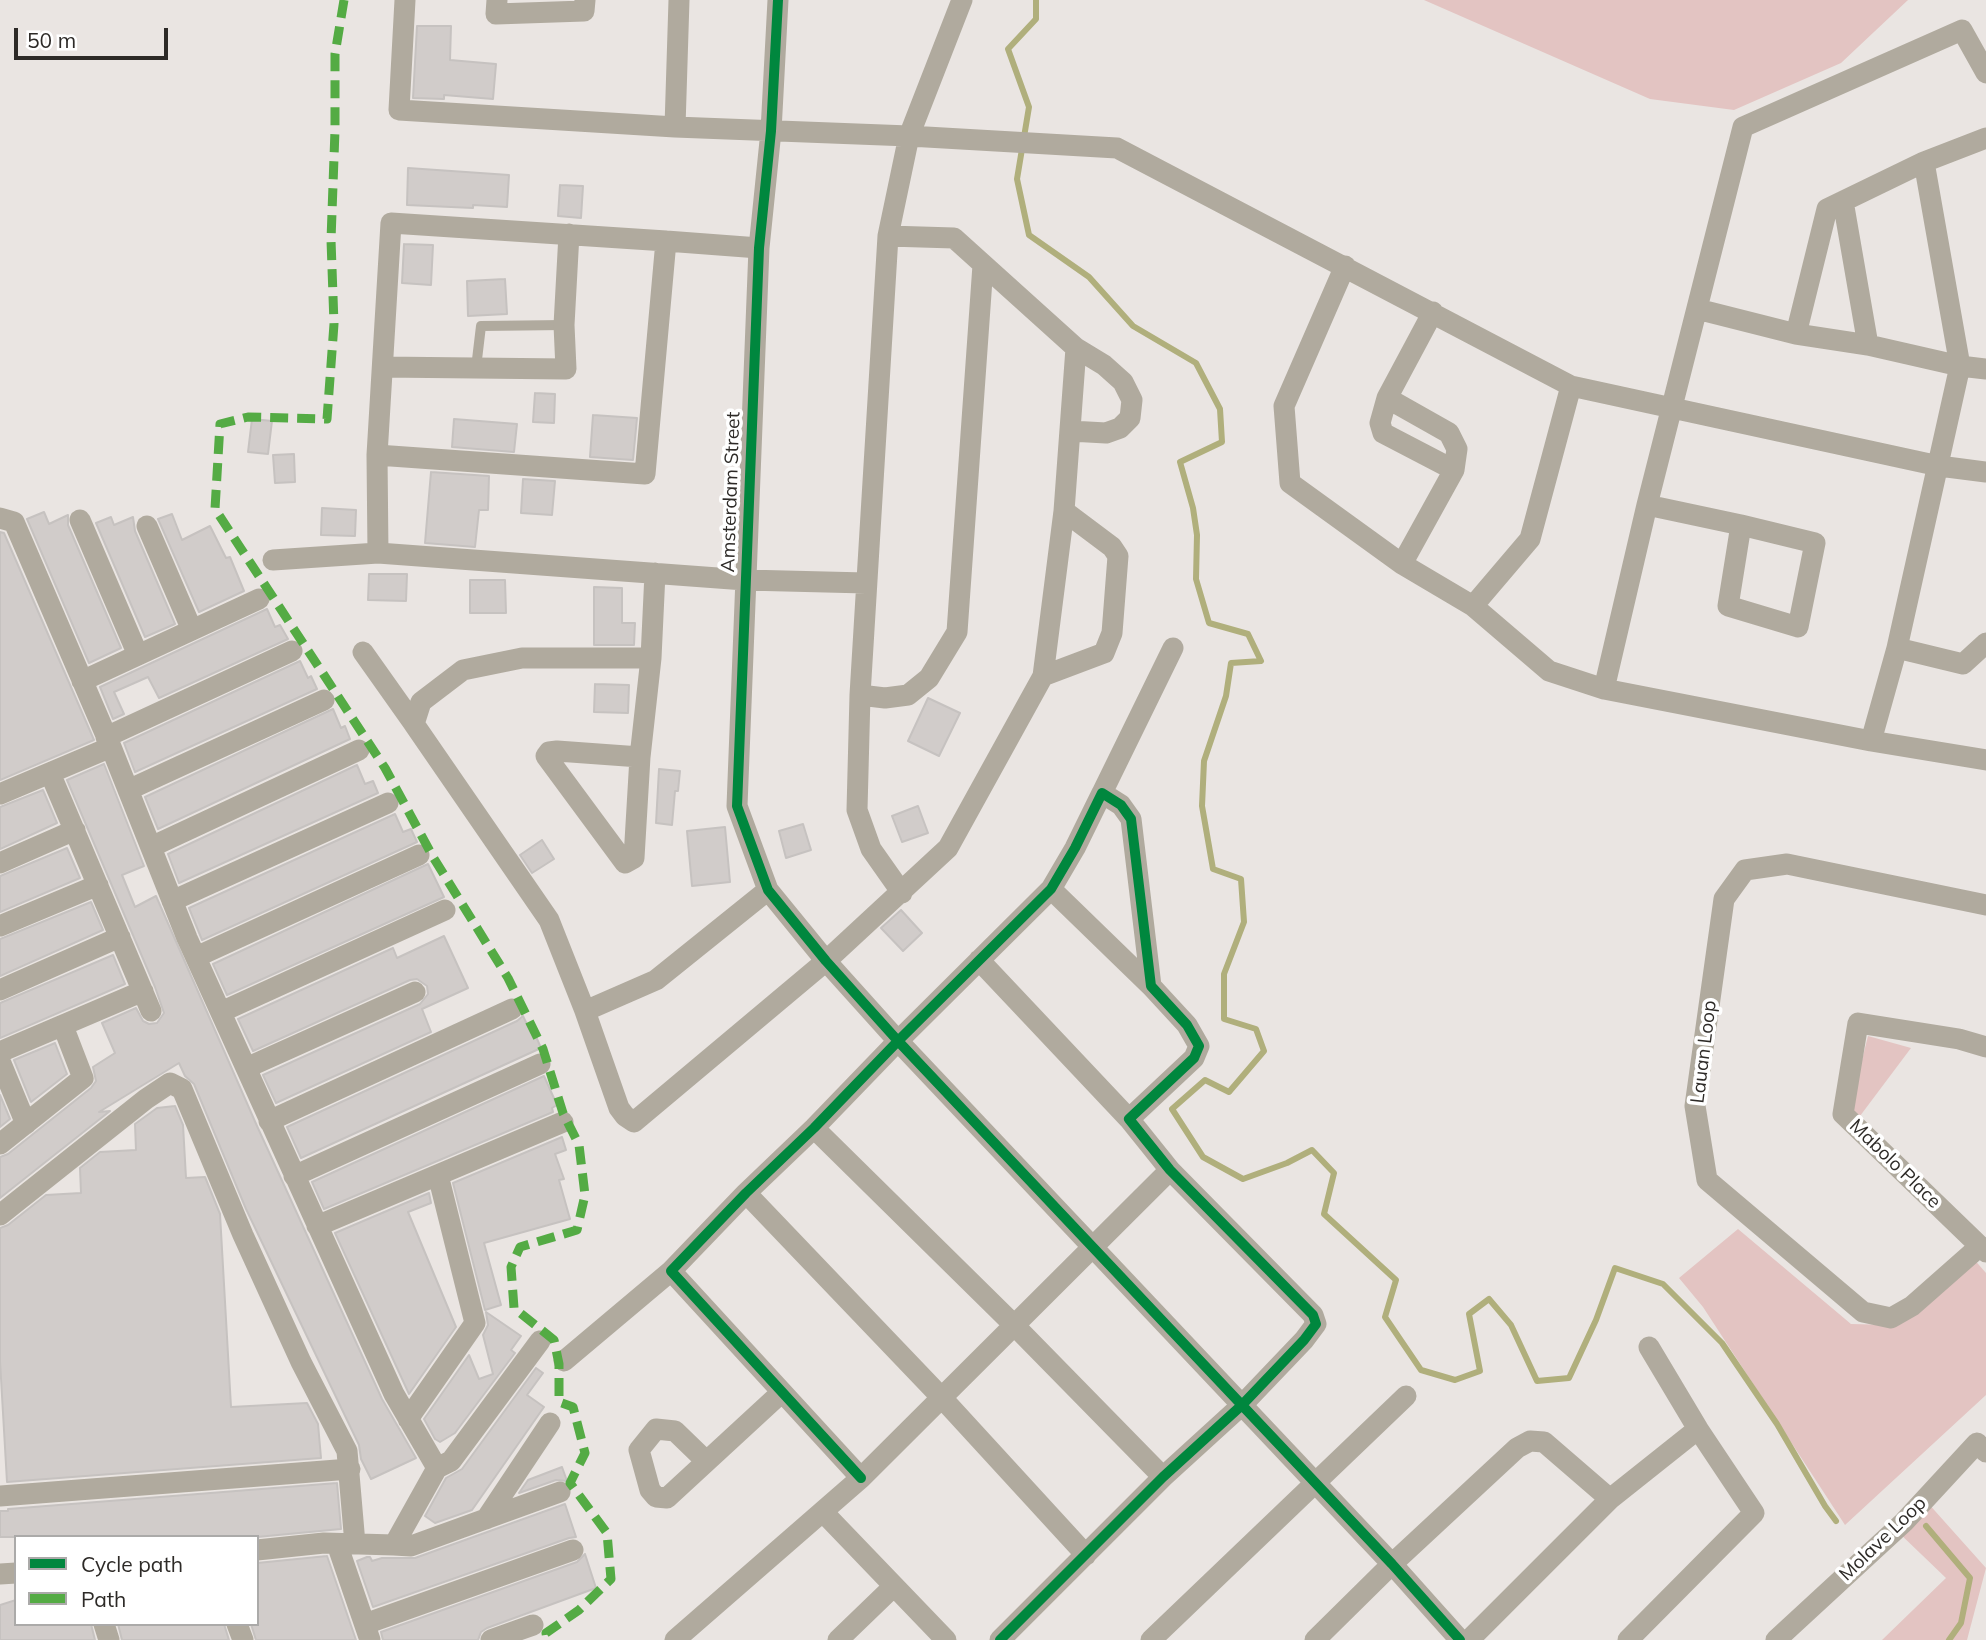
<!DOCTYPE html>
<style>
body{margin:0}
#map{position:relative;width:1986px;height:1640px;overflow:hidden;background:#eae5e2;font-family:Mulish,sans-serif}
canvas{display:block}
.legend{position:absolute;left:14px;top:1535px;width:245px;height:91px;box-sizing:border-box;background:#fff;border:2px solid #abaaa9;margin:0;padding:9px 12px;list-style:none;font-size:21px;color:#2d2a27}
.legend li{display:flex;align-items:center;gap:14px;height:35px}
.legend b{width:35px;border:2px solid #abaaa9}
.scale{position:absolute;left:14px;top:28px;width:154px;height:32px;box-sizing:border-box;border:4px solid #2d2a27;border-top:0;padding-left:9px;font-size:21px;line-height:24px;white-space:nowrap;color:#2d2a27;-webkit-text-stroke:5px #fff;paint-order:stroke}
</style>
<div id="map">
<canvas width="1986" height="1640"></canvas>
<ul class="legend">
<li><b style="height:9px;background:#00873e"></b>Cycle path</li>
<li><b style="height:9px;background:#54ab44"></b>Path</li>
</ul>
<div class="scale">50 m</div>
</div>
<script>
const ctx = document.querySelector('canvas').getContext('2d');
ctx.lineJoin = 'round';
function fillPath(path, color) { ctx.fillStyle = color; ctx.fill(path, 'evenodd'); }
const poly = rows => new Path2D(rows.map(r => 'M' + r).join(''));
function stroke(path, color, width, dash) { ctx.strokeStyle = color; ctx.lineWidth = width; ctx.lineCap = dash ? 'butt' : 'round'; ctx.setLineDash(dash || []); ctx.stroke(path); }
function drawText(font, color, halo, rows, align = 'center') {
  ctx.font = font + ' Mulish,sans-serif'; ctx.lineWidth = 7; ctx.setLineDash([]); ctx.textBaseline = 'middle'; ctx.strokeStyle = halo; ctx.fillStyle = color; for (const [text, x, y, turn = 0] of rows) {
    ctx.save(); ctx.translate(x, y); ctx.rotate((+turn || 0) * Math.PI / 180); ctx.textAlign = isNaN(turn) ? turn : align; if (halo) ctx.strokeText(text, 0, 0); ctx.fillText(text, 0, 0); ctx.restore();
  }
}
const green = poly([
 [1424,0,1908,0,1841,63,1734,110,1650,99],
 [1868,1036,1911,1048,1860,1116,1850,1108],
 [1738,1229,1851,1324,1892,1325,1972,1257,1986,1273,1986,1395,1845,1525,1703,1307,1679,1278],
 [1927,1502,1986,1568,1967,1640,1882,1640,1946,1578,1897,1531]
]);
const stream = poly([
 [1036,0,1036,19,1008,49,1029,107,1017,179,1029,235,1089,277,1133,326,1196,363,1220,409,1222,442,1180,462,1193,508,1197,535,1196,579,1209,623,1248,634,1261,661,1231,663,1226,696,1204,761,1202,806,1213,869,1241,879,1244,922,1224,974,1224,1019,1256,1029,1264,1051,1229,1092,1205,1080,1172,1109,1203,1157,1243,1179,1287,1163,1312,1150,1334,1173,1324,1214,1396,1280,1385,1317,1421,1370,1455,1380,1480,1371,1469,1314,1489,1299,1511,1325,1537,1381,1569,1378,1596,1320,1615,1268,1663,1284,1722,1343,1777,1424,1825,1506,1836,1521],
 [1926,1526,1970,1578,1961,1623,1949,1640]
]);
const building = poly([
 [417,26,451,26,450,60,496,64,493,99,444,95,444,99,413,98,417,26],
 [408,168,509,175,507,207,473,205,473,208,407,205,408,168],
 [560,185,583,186,581,218,558,216,560,185],
 [404,244,433,245,431,285,402,283,404,244],
 [505,279,507,314,468,316,467,281,505,279],
 [535,393,555,394,554,423,533,422,535,393],
 [593,415,637,418,633,460,590,457,593,415],
 [252,419,272,421,268,454,248,452,252,419],
 [454,419,517,424,514,452,452,447,454,419],
 [294,454,295,482,275,483,273,455,294,454],
 [431,472,489,476,488,510,479,510,475,547,425,543,431,472],
 [523,479,555,481,552,515,521,513,523,479],
 [322,508,356,510,355,536,321,535,322,508],
 [44,512,49,524,68,515,68,525,121,648,89,663,27,519,44,512],
 [172,514,182,540,210,526,226,558,230,557,244,591,199,612,158,519,172,514],
 [111,517,114,525,133,517,135,531,175,624,145,637,96,523,111,517],
 [0,532,4,533,94,740,0,780,0,532],
 [369,574,407,574,406,601,368,600,369,574],
 [470,580,505,580,506,613,470,613,470,580],
 [594,587,622,588,622,623,635,623,634,645,594,645,594,587],
 [267,609,275,627,280,625,288,639,159,698,148,677,114,692,124,714,113,719,100,687,267,609],
 [300,661,308,678,311,676,317,689,135,772,124,743,300,661],
 [595,684,629,685,628,713,594,712,595,684],
 [928,698,960,713,939,756,908,741,928,698],
 [333,709,341,728,345,726,350,739,158,829,145,797,333,709],
 [104,764,144,866,122,875,135,907,156,896,257,1126,382,1399,416,1458,371,1479,361,1459,359,1445,246,1209,194,1084,185,1076,179,1063,99,1112,110,1111,0,1198,0,1157,8,1154,91,1088,96,1081,93,1067,115,1053,102,1023,136,1008,143,1021,149,1024,157,1023,164,1013,155,987,67,780,104,764],
 [357,765,365,784,373,781,378,793,179,883,168,854,357,765],
 [659,769,680,771,678,791,675,791,672,825,656,823,659,769],
 [43,790,57,823,0,849,0,807,43,790],
 [918,806,928,833,902,842,892,816,918,806],
 [395,814,403,832,411,829,417,842,202,940,189,908,395,814],
 [803,824,811,850,786,858,779,831,803,824],
 [725,827,730,882,692,886,687,831,725,827],
 [542,840,554,859,532,873,520,855,542,840],
 [67,848,80,878,0,912,0,876,67,848],
 [428,864,444,897,227,995,213,964,428,864],
 [91,902,103,930,0,976,0,939,91,902],
 [901,910,922,933,903,951,881,928,901,910],
 [444,936,468,988,422,1009,431,1032,276,1103,263,1075,420,1004,428,994,427,986,417,979,410,980,253,1051,238,1019,393,948,397,958,444,936],
 [113,955,125,984,0,1038,0,1003,113,955],
 [523,1016,531,1033,534,1032,541,1048,301,1158,287,1127,517,1021,523,1016],
 [55,1043,67,1074,31,1102,14,1060,55,1043],
 [544,1076,557,1105,552,1108,553,1112,324,1209,312,1182,544,1076],
 [0,1095,10,1119,0,1127,0,1095],
 [175,1106,183,1125,186,1178,205,1177,220,1214,231,1407,307,1403,318,1424,321,1458,7,1482,0,1361,0,1228,8,1225,46,1195,81,1193,80,1168,100,1152,136,1150,135,1124,157,1108,175,1106],
 [562,1137,566,1150,555,1154,564,1179,559,1180,570,1219,484,1243,501,1305,485,1310,453,1183,562,1137],
 [429,1193,431,1203,408,1212,456,1327,409,1394,335,1233,429,1193],
 [486,1312,521,1336,511,1350,515,1353,455,1433,440,1442,435,1439,424,1419,469,1355,479,1379,493,1374,483,1335,488,1325,486,1312],
 [536,1368,543,1373,527,1395,544,1407,472,1510,435,1523,425,1516,446,1478,462,1469,536,1368],
 [562,1467,567,1481,556,1480,519,1493,528,1480,562,1467],
 [337,1483,341,1529,257,1537,0,1537,0,1511,8,1511,8,1509,337,1483],
 [565,1504,576,1537,569,1538,373,1607,357,1561,367,1557,370,1557,372,1561,382,1558,415,1558,565,1504],
 [585,1554,596,1588,487,1628,481,1632,478,1640,383,1640,381,1632,577,1562,585,1554],
 [327,1556,356,1640,256,1640,251,1624,257,1624,257,1563,327,1556],
 [16,1600,16,1624,91,1624,95,1640,0,1640,0,1605,16,1600],
 [118,1624,224,1624,229,1640,122,1640,118,1624]
]);
const lane = poly([
 [476,368,481,326,564,325]
]);
const street = poly([
 [405,0,399,110,675,127,909,136,1117,148,1571,386,1939,466,1986,472],
 [497,0,496,14,584,11,585,0],
 [778,0,771,131,759,248,737,806,768,890,826,961,898,1041,1392,1564,1460,1640],
 [962,0,909,136,888,236,860,695,885,698,908,695,929,678,957,632,983,265],
 [675,127,679,0],
 [1843,201,1868,345],
 [888,236,954,238,1076,348,1104,365,1123,382,1132,400,1130,418,1120,428,1106,433,1070,431],
 [666,241,759,248],
 [1345,266,1284,406,1290,483,1402,564,1473,606,1549,671,1604,689,1871,741,1986,760],
 [1697,309,1796,334,1868,345,1960,366,1986,369],
 [1796,334,1827,209,1924,162,1986,138],
 [383,367,566,369,564,325,569,234],
 [1387,398,1380,423,1383,433,1454,470],
 [377,455,645,474,666,241,391,223,377,455,378,553],
 [1647,505,1741,525,1815,543,1798,627,1728,606,1741,525],
 [0,518,14,522,111,747,187,938,394,1394,437,1468,394,1545,324,1543,257,1550],
 [80,520,138,655],
 [147,526,192,630],
 [273,560,378,553,745,580,866,583],
 [1402,564,1454,470,1457,449,1449,433,1387,398,1433,312],
 [1473,606,1530,539,1571,386],
 [1897,648,1963,664,1986,643],
 [363,652,414,724],
 [651,658,522,658,463,670,421,702,414,724,549,920,585,1011,619,1108,625,1116,634,1122,826,961,948,848,1043,676,1064,511,1076,348],
 [1043,676,1104,653,1112,633,1118,556,1112,547,1064,511],
 [82,681,259,599],
 [1604,689,1647,505,1743,127,1962,30,1986,73],
 [860,695,857,810,871,849,902,893],
 [106,737,292,651],
 [1871,741,1897,648,1960,366,1924,162],
 [640,757,557,751,549,752,546,756,625,863,634,858,640,757,651,658,655,573],
 [50,773,151,1011],
 [128,790,324,700],
 [1102,793,1173,648],
 [0,794,111,747],
 [151,847,359,750],
 [0,863,75,830],
 [1051,889,1151,986],
 [172,901,388,803],
 [0,926,98,885],
 [196,957,419,855],
 [979,960,1129,1119],
 [0,990,120,937],
 [585,1011,656,980,768,890],
 [221,1012,445,910],
 [1986,1047,1959,1039,1858,1023,1843,1114,1986,1252],
 [0,1052,143,991],
 [0,1061,26,1124],
 [246,1068,415,992],
 [269,1121,512,1009],
 [814,1128,1013,1324,1163,1477],
 [0,1144,83,1078,63,1026],
 [294,1176,540,1064],
 [746,1193,942,1398,1086,1555],
 [0,1215,146,1099,170,1083,182,1089,243,1235,301,1362,347,1451,355,1544],
 [317,1226,563,1122],
 [1980,1246,1912,1306,1891,1318,1863,1312,1707,1180,1695,1106,1724,899,1745,870,1787,864,1986,905],
 [564,1361,671,1271],
 [408,1419,475,1323,438,1175],
 [706,1461,675,1431,656,1429,639,1450,650,1490,656,1497,667,1498,782,1392],
 [437,1468,451,1461,540,1341],
 [861,1478,671,1271,746,1193,814,1128,898,1041,1051,889,1075,848,1102,793,1121,805,1131,819,1151,986,1187,1025,1199,1046,1194,1058,1129,1119,1170,1170,1313,1315,1316,1324,1304,1340,1242,1405,1163,1477,1000,1640],
 [0,1496,350,1469],
 [823,1512,946,1640],
 [486,1519,550,1423],
 [337,1544,370,1640],
 [394,1545,411,1546,560,1492],
 [0,1574,16,1573],
 [104,1624,109,1640],
 [237,1624,243,1640],
 [365,1624,573,1550],
 [491,1640,533,1625],
 [675,1640,861,1478,1170,1170],
 [838,1640,894,1586],
 [1151,1640,1406,1396],
 [1315,1640,1392,1564,1517,1448,1530,1441,1544,1442,1610,1499],
 [1469,1640,1610,1499,1698,1429],
 [1628,1640,1754,1513,1698,1429,1649,1347],
 [1776,1640,1904,1522,1977,1443,1986,1452]
]);
const quiet = poly([
 [344,0,335,54,335,130,331,240,334,324,327,419,248,417,220,424,215,509,385,768,433,857,508,978,543,1049,563,1113,579,1145,585,1195,577,1230,520,1247,511,1267,514,1308,554,1340,559,1364,559,1402,573,1407,585,1453,570,1483,607,1533,611,1579,579,1610,546,1633,547,1640]
]);
const cycleway = poly([
 [778,0,771,131,759,248,737,806,768,890,826,961,898,1041,1392,1564,1460,1640],
 [861,1478,671,1271,746,1193,814,1128,898,1041,1051,889,1075,848,1102,793,1121,805,1131,819,1151,986,1187,1025,1199,1046,1194,1058,1129,1119,1170,1170,1313,1315,1316,1324,1304,1340,1242,1405,1163,1477,1000,1640]
]);
const streetNames = [
 ["Amsterdam Street",731,492,-88],
 ["Lauan Loop",1704,1052,-83],
 ["Mabolo Place",1895,1164,44],
 ["Molave Loop",1883,1539,-44]
];
fillPath(green, '#e3c4c2');
stroke(stream, '#b0af7c', 6);
fillPath(building, '#d1ccca');
stroke(building, '#c6c2c0', 2);
stroke(lane, '#b0aa9e', 10);
stroke(street, '#b0aa9e', 21);
stroke(quiet, '#54ab44', 9, [18, 9]);
stroke(cycleway, '#00873e', 10);
drawText('19px', '#2d2a27', '#fff', streetNames);
</script>
